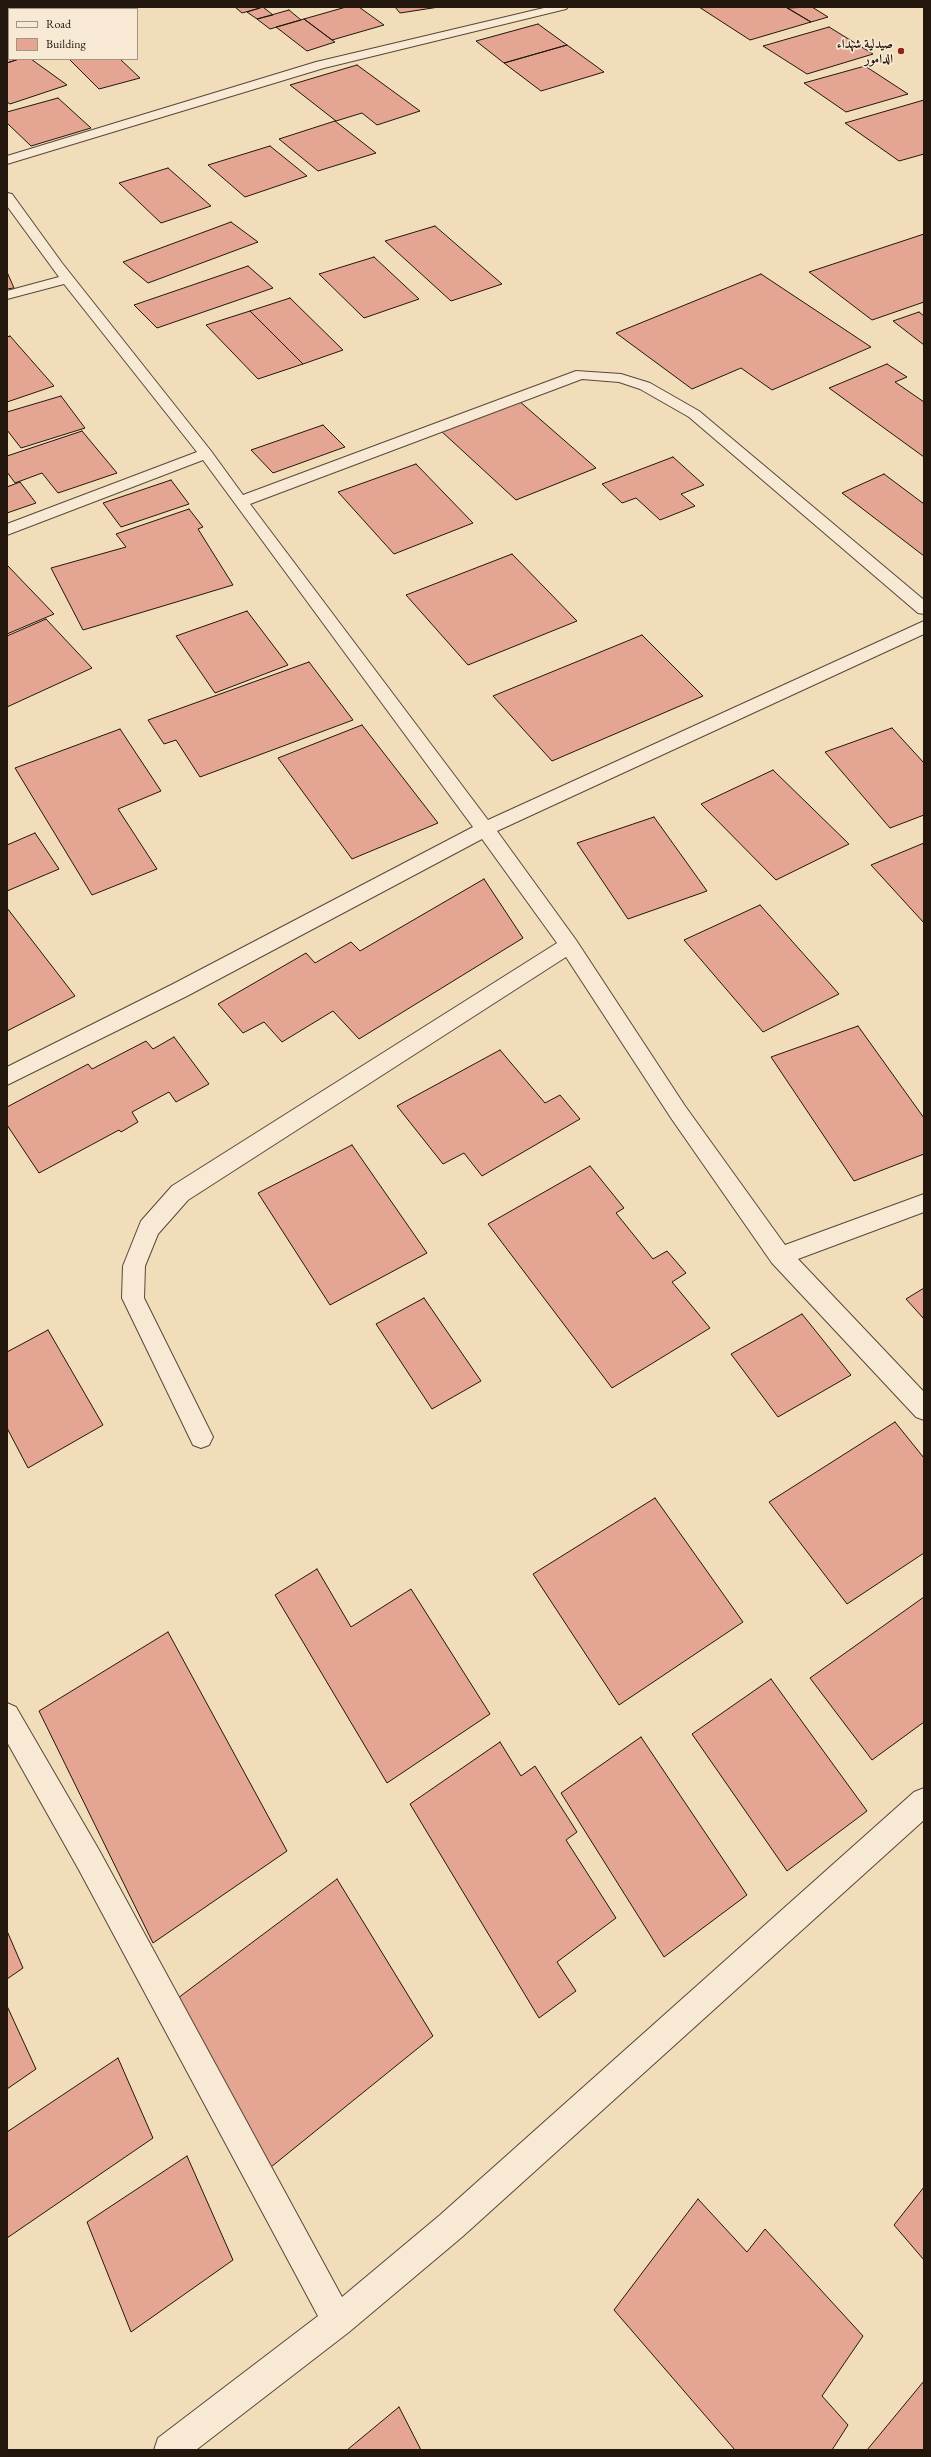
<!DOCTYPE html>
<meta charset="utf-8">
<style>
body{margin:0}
#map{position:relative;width:931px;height:2457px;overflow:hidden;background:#f2ddbb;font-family:"EB Garamond",serif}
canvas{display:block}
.frame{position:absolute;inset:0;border:8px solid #23160d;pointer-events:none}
.legend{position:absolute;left:8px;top:8px;width:130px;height:52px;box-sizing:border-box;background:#f7e9d3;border:1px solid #a29584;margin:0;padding:5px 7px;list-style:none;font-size:12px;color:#23160d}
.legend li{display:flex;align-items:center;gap:8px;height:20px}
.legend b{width:20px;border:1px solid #a29584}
</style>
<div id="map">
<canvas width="931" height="2457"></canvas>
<div class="frame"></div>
<ul class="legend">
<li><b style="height:5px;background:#f7e9d3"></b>Road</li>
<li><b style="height:11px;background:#e4a693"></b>Building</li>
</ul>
</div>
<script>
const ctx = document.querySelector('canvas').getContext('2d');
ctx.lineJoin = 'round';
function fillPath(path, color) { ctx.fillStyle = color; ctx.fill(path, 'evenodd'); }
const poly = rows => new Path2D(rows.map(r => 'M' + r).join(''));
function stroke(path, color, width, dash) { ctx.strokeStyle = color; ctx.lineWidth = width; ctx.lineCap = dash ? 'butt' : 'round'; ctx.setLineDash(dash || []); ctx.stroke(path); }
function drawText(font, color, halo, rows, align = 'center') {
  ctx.font = font + ' "EB Garamond",Amiri,serif'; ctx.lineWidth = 3.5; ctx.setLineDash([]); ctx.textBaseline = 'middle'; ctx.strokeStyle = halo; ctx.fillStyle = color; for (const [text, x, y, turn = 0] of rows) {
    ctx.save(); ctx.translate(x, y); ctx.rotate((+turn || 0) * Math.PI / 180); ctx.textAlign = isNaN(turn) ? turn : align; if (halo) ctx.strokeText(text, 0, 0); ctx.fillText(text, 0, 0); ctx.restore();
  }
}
const building = poly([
 [14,7,78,7,81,9,9,9,9,16,7,9,14,7],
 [235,7,259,7,260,8,242,13,235,7],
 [263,7,273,15,257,19,247,12,263,7],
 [346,7,359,7,384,25,332,40,304,19,346,7],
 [395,7,439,7,400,13,395,7],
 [699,7,786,7,811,22,750,40,699,7],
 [812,7,828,17,811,22,787,8,812,7],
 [289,10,301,20,270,29,257,19,289,10],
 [304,19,332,40,335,42,307,51,276,27,304,19],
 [538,24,567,45,504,63,476,41,538,24],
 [829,27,873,54,807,74,763,46,829,27],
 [9,41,9,59,19,59,7,63,7,42,9,41],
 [567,45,604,72,541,91,504,63,567,45],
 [19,59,31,59,67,85,10,104,7,102,7,63,19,59],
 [69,59,120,59,140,78,99,89,69,59],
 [357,65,420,111,377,125,362,113,336,121,290,85,357,65],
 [865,66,908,94,846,112,804,83,865,66],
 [58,98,91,128,31,146,7,123,7,112,58,98],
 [924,100,924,154,899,161,845,123,924,100],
 [335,121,376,153,318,171,279,139,335,121],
 [270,146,307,176,245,197,208,165,270,146],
 [168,168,211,206,161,223,119,183,168,168],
 [231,222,258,242,148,283,123,262,231,222],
 [435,226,502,284,451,301,385,241,435,226],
 [924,234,924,302,872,320,809,272,924,234],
 [374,257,419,299,364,318,319,274,374,257],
 [248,266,273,288,157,328,134,305,248,266],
 [7,272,14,288,7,289,7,272],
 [761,274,871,347,772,390,741,368,692,389,616,333,761,274],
 [290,298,343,350,303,364,250,311,290,298],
 [250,311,303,364,258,379,206,325,250,311],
 [919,312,924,316,924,345,893,321,919,312],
 [10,336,54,386,7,402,7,337,10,336],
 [887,364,907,377,895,382,924,402,924,457,829,388,887,364],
 [61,396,85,428,21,448,7,430,7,412,61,396],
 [518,400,596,468,516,500,440,430,518,400],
 [323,425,345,447,273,473,251,450,323,425],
 [82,431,117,473,58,493,42,473,15,483,7,472,7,456,82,431],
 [673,457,704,485,681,494,695,506,660,520,636,498,622,503,602,484,673,457],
 [416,464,473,523,394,554,338,492,416,464],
 [884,474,924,504,924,556,842,493,884,474],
 [171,480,189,504,121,527,103,503,171,480],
 [20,482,36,503,7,513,7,487,20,482],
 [189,509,203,527,198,529,233,585,83,630,51,568,126,547,116,534,189,509],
 [512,554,577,621,468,665,406,595,512,554],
 [7,565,54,614,7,634,7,565],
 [247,611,288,665,215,693,176,636,247,611],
 [46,619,92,668,7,707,7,636,46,619],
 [642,635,703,696,552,761,493,696,642,635],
 [309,662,353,720,200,777,176,740,164,744,148,720,309,662],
 [362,725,438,823,352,859,278,758,362,725],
 [892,728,924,763,924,815,890,828,825,752,892,728],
 [120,729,161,791,118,809,157,869,92,895,15,768,120,729],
 [773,770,849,844,776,880,701,804,773,770],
 [654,817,707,891,628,919,577,843,654,817],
 [35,833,59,869,7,891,7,845,35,833],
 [924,843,924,923,871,865,924,843],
 [484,879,523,938,359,1039,333,1011,282,1042,264,1022,243,1033,218,1004,306,953,315,963,351,942,360,951,484,879],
 [760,905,839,994,763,1032,684,940,760,905],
 [7,908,75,996,7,1031,7,908],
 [858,1026,924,1118,924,1154,854,1181,771,1057,858,1026],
 [174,1037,209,1084,176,1102,169,1092,132,1112,138,1122,121,1132,119,1130,39,1173,7,1125,7,1107,88,1064,92,1069,146,1041,153,1049,174,1037],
 [500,1050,545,1103,560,1095,580,1119,482,1176,464,1153,443,1164,397,1106,500,1050],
 [352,1145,427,1253,330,1305,258,1193,352,1145],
 [590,1166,624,1208,616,1213,653,1259,667,1251,686,1273,672,1282,710,1328,612,1388,488,1224,590,1166],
 [924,1288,924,1319,906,1299,924,1288],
 [424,1298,481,1381,432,1409,376,1324,424,1298],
 [802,1314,851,1375,778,1417,731,1354,802,1314],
 [48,1330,103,1425,28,1468,7,1428,7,1352,48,1330],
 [895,1422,924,1458,924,1553,847,1604,769,1502,895,1422],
 [655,1498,743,1622,619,1705,533,1574,655,1498],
 [317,1569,351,1627,411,1589,490,1714,387,1783,275,1595,317,1569],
 [924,1597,924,1722,872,1760,810,1678,924,1597],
 [168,1632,287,1851,153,1943,39,1711,168,1632],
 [771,1679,867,1811,787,1871,692,1734,771,1679],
 [641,1737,747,1895,664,1957,561,1793,641,1737],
 [500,1742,521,1776,535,1766,577,1832,566,1840,616,1918,557,1962,576,1991,539,2018,410,1804,500,1742],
 [337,1879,433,2036,271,2167,178,1998,337,1879],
 [7,1931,23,1968,7,1979,7,1931],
 [7,2006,36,2069,7,2089,7,2006],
 [118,2058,153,2138,7,2238,7,2132,118,2058],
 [187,2156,233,2260,131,2332,87,2222,187,2156],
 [924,2187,924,2260,894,2225,924,2187],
 [698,2199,747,2252,765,2229,863,2336,822,2396,848,2425,832,2450,735,2450,614,2310,698,2199],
 [924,2381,924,2450,867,2450,924,2381],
 [399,2407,421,2450,347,2450,399,2407]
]);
const minor = poly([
 [548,7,568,7,566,9,324,68,7,164,7,156,316,62,548,7],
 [7,193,12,194,62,263,211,451,243,495,576,371,621,374,650,383,699,411,924,600,924,614,918,613,689,417,640,389,619,382,582,379,250,504,488,820,924,621,924,634,497,831,576,940,685,1106,785,1245,924,1194,924,1212,798,1259,924,1392,924,1420,916,1417,772,1263,671,1118,566,957,188,1200,158,1234,145,1266,144,1298,213,1437,209,1445,201,1448,193,1445,122,1298,123,1266,141,1221,172,1186,557,943,482,839,187,996,7,1085,7,1067,173,984,473,827,203,460,7,535,7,524,197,452,64,284,7,299,7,291,59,277,7,206,7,193],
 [7,1703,16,1707,99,1850,342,2297,440,2215,914,1792,924,1788,924,1820,462,2237,349,2332,196,2450,154,2450,158,2438,318,2316,79,1870,7,1742,7,1703]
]);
const markers = [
 [901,51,4,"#8f2418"]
];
const farPoinames = [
 ["صيدلية شهداء",893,44],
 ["الدامور",893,59]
];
fillPath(building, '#e4a693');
stroke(building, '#23160d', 1);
stroke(minor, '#574838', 2);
fillPath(minor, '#f7e9d3');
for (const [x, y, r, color] of markers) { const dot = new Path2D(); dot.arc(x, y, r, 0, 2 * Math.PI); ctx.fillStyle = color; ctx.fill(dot); stroke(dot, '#f7e9d3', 1.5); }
drawText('bold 13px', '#23160d', '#f7e9d3', farPoinames, 'right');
</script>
